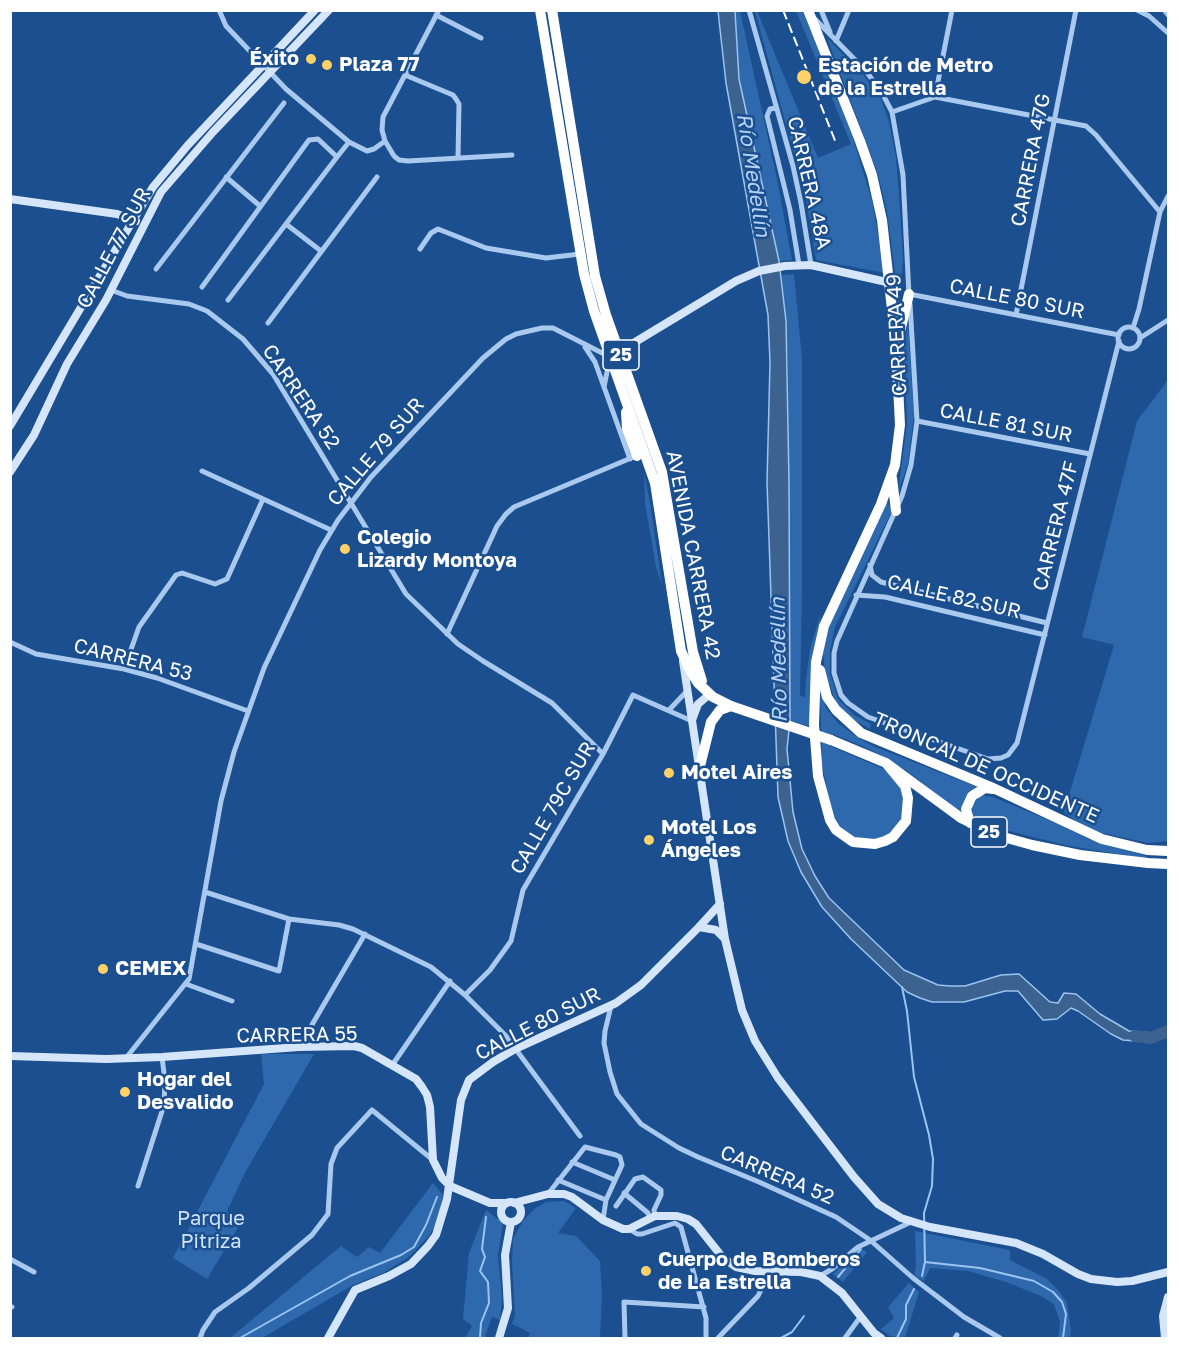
<!DOCTYPE html>
<meta charset="utf-8">
<style>
body{margin:0}
#map{position:relative;width:1179px;height:1349px;overflow:hidden;background:#1b4f8f;font-family:"Golos Text",sans-serif}
canvas{display:block}
.frame{position:absolute;inset:0;border:12px solid #fff;pointer-events:none}
</style>
<div id="map">
<canvas width="1179" height="1349"></canvas>
<div class="frame"></div>
</div>
<script>
const ctx = document.querySelector('canvas').getContext('2d');
ctx.lineJoin = 'round';
function fillPath(path, color) { ctx.fillStyle = color; ctx.fill(path, 'evenodd'); }
const poly = rows => new Path2D(rows.map(r => 'M' + r).join(''));
function stroke(path, color, width, dash) { ctx.strokeStyle = color; ctx.lineWidth = width; ctx.lineCap = dash ? 'butt' : 'round'; ctx.setLineDash(dash || []); ctx.stroke(path); }
function drawText(font, color, halo, rows, align = 'center') {
  ctx.font = font + ' "Golos Text",sans-serif'; ctx.lineWidth = 5; ctx.setLineDash([]); ctx.textBaseline = 'middle'; ctx.strokeStyle = halo; ctx.fillStyle = color; for (const [text, x, y, turn = 0] of rows) {
    ctx.save(); ctx.translate(x, y); ctx.rotate((+turn || 0) * Math.PI / 180); ctx.textAlign = isNaN(turn) ? turn : align; if (halo) ctx.strokeText(text, 0, 0); ctx.fillText(text, 0, 0); ctx.restore();
  }
}
const green = poly([
 [735,11,740,11,777,179,792,260,779,261,739,79],
 [755,11,757,11,818,158,851,144,796,11,803,11,852,135,872,201,885,273,816,260,806,198],
 [827,38,865,77,880,96,889,122,896,157,900,209,903,260,899,304,887,211,877,171],
 [794,274,802,359,802,593,800,696,805,697,806,680,810,649,821,612,815,657,811,727,790,720,788,362,781,275],
 [908,323,914,415,908,464,898,492,907,423,904,346],
 [1168,380,1168,841,1148,843,1098,832,1079,824,1064,812,1114,645,1082,637,1137,421],
 [644,472,651,509,662,585,656,567,645,503],
 [887,500,892,511,835,627,830,650,830,673,838,699,854,715,871,724,870,729,852,719,836,702,825,674,823,652,829,626],
 [820,687,826,708,838,723,854,735,873,746,977,787,968,792,963,806,962,814,910,773,886,758,862,746,833,734,830,746,884,769,897,782,904,794,901,822,894,831,874,841,851,837,838,826,830,805,822,763],
 [980,795,993,797,1061,825,1089,839,1146,856,1146,859,1065,845,993,827,978,821,973,815,972,807],
 [261,1054,314,1054,246,1171,227,1211,240,1224,207,1279,173,1258,264,1084],
 [433,1183,443,1195,438,1221,429,1236,409,1257,383,1273,353,1285,262,1338,230,1338,341,1246,357,1257,369,1247,380,1253],
 [564,1201,576,1208,558,1233,576,1236,600,1261,602,1294,600,1338,528,1338,530,1333,512,1324,515,1314,512,1263,513,1239,523,1221,534,1209,546,1202],
 [486,1210,503,1223,498,1256,502,1297,500,1320,492,1317,485,1336,490,1338,465,1338,472,1326,463,1319,469,1253],
 [915,1231,1010,1250,1010,1260,1047,1279,1058,1290,1067,1303,1071,1331,1070,1338,1058,1338,1060,1322,1054,1304,1041,1296,1006,1282,968,1271,930,1268,924,1281,914,1275,916,1267],
 [859,1248,867,1252,843,1282,833,1274],
 [909,1283,919,1292,905,1338,890,1336,881,1329,894,1318,888,1307]
]);
const water = poly([
 [718,11,735,11,739,79,779,261,786,321,789,482,790,720,787,749,793,812,802,849,815,876,829,898,904,970,938,985,950,986,965,986,1001,975,1019,974,1050,1002,1058,1003,1064,993,1076,994,1100,1014,1129,1031,1152,1033,1151,1042,1123,1040,1111,1034,1078,1011,1071,1008,1057,1019,1043,1020,1018,991,1005,991,964,1002,932,1002,920,998,907,992,851,939,822,907,801,872,788,841,778,797,767,482,770,363,768,315,726,83,718,11]
]);
const stream = poly([
 [902,987,907,1011,914,1077,929,1135,933,1159,932,1186,924,1213,925,1262,922,1276],
 [925,1262,980,1268,1034,1281,1053,1292,1062,1302,1066,1314,1063,1338],
 [838,1277,861,1249],
 [240,1338,350,1276,401,1255,414,1247,426,1225,437,1197],
 [480,1338,481,1323,489,1303,488,1282,480,1271,485,1257,482,1249,486,1217],
 [781,1338,792,1332,804,1316],
 [897,1338,906,1319,906,1305,914,1289]
]);
const river = poly([
 [1135,1036,1151,1038,1168,1031]
]);
const street = poly([
 [219,10,226,26,286,89,349,142,367,151,374,149,385,141],
 [439,10,383,117,382,130,385,141,394,156,399,160,408,161,512,155],
 [749,10,793,166,801,203,811,265],
 [821,10,830,32],
 [1137,10,1149,16,1168,33],
 [1164,10,1168,15],
 [436,15,481,38],
 [815,19,864,69,880,89,892,112,903,175,909,295],
 [836,41,849,10],
 [405,75,453,95,456,99,459,104,458,157],
 [935,97,952,10],
 [776,108,770,109,767,116,790,210,799,265],
 [892,112,935,97,1086,126,1096,135,1160,212],
 [337,157,349,142],
 [226,177,260,206],
 [286,224,321,251],
 [420,249,431,233,438,229,486,248,546,258,580,254],
 [156,269,284,103],
 [202,287,306,144,309,140,318,139,337,157,228,300],
 [111,290,127,296,189,304,207,311,243,339,273,374,406,594,458,644,483,661,552,703,603,754],
 [909,294,1119,335],
 [910,304,917,421,911,465,902,496,837,641,834,653,834,673,841,695,848,703,868,717,988,759,1001,758,1008,755,1017,743,1119,341],
 [1016,315,1076,10],
 [268,323,377,177],
 '1118 338a11 11 0 1 1 22 0a11 11 0 1 1-22 0Z',
 [1133,328,1139,309,1160,212,1168,196],
 [1140,338,1168,320],
 [585,347,595,362,630,459],
 [917,421,1090,454],
 [202,471,331,530],
 [870,565,872,575,881,582,1047,623],
 [856,595,885,597,1045,635],
 [447,634,497,526,506,514,514,507,636,456],
 [10,642,36,654,124,669,157,678,248,711],
 [124,669,139,627,176,575,182,573,215,584,227,579,263,499],
 [669,710,687,691],
 [205,892,289,919,339,925,353,929,431,967,465,995,506,1036,580,1136],
 [196,944,279,971,289,919],
 [186,984,232,1001],
 [465,995,490,970,511,941,523,890,603,754,633,695,692,721],
 [611,1006,605,1031,604,1043,610,1072,617,1094,641,1124,679,1148,698,1157,759,1182,836,1217,870,1240,913,1278,964,1317,1000,1338],
 [299,1047,365,934],
 [126,1058,189,979,221,801,234,752,264,668,320,550,338,520,371,477,483,358,506,339,516,334,542,328,553,328,610,357,604,387],
 [393,1064,450,981],
 [572,1162,615,1180],
 [558,1180,606,1200],
 [138,1186,164,1105,165,1081,162,1057],
 [624,1193,648,1213,650,1219],
 [548,1194,585,1147,616,1155,620,1157,622,1165,606,1200,603,1220],
 [616,1206,635,1179,643,1177,661,1190,661,1195,654,1210,655,1216],
 [629,1229,637,1234,642,1234,675,1223,681,1227,706,1318,706,1338],
 [10,1259,34,1272],
 [820,1276,832,1269,858,1247,911,1222],
 [10,1306,12,1307],
 [200,1338,203,1330,215,1312,249,1288,312,1235,328,1214,331,1164,337,1148,372,1110,433,1160],
 [625,1338,624,1302,704,1307],
 [718,1338,758,1296,770,1272],
 [845,1338,861,1316],
 [955,1338,957,1335]
]);
const secondary = poly([
 [10,199,117,214,136,221],
 [617,353,736,281,759,271,785,266,811,265,891,283],
 [10,426,153,187,188,145,315,10],
 [10,472,34,435,67,364,106,300,161,192,213,132,329,10],
 [683,661,725,939,742,1010,755,1041,778,1078,854,1177,878,1204,901,1218,930,1227,1016,1243,1043,1254,1078,1274,1091,1279,1117,1282,1132,1281,1168,1272],
 [692,720,698,704,710,694],
 [699,927,716,930,724,938],
 [10,1056,106,1059,162,1057,299,1047,354,1046,362,1048,416,1079,422,1087,427,1095,430,1107,433,1160,442,1178,450,1186,490,1203,507,1203],
 '501 1212a10 10 0 1 1 20 0a10 10 0 1 1-20 0Z',
 [514,1203,548,1194,564,1194,572,1197,603,1220,623,1229,629,1229,655,1216,677,1216,688,1219,696,1224,723,1258,736,1267,755,1271,801,1272,820,1276,842,1293,874,1333,881,1338],
 [328,1338,355,1290,389,1276,411,1264,428,1246,436,1235,447,1199,461,1100,469,1080,493,1062,515,1049,616,1003,641,985,699,927,720,904],
 [499,1338,508,1308,505,1255,511,1222],
 [1165,1338,1163,1316,1168,1297]
]);
const highway = poly([
 [540,10,584,274,594,311,655,483,681,651,691,672,698,683,713,697,731,706],
 [552,10,595,276,606,315,662,472,693,652,702,681],
 [808,10,860,141,872,175,882,220,896,345,900,425,895,465,881,504,824,626,816,662,814,725,818,776,830,820,836,830,853,842,875,844,885,841,893,837,906,821,908,798,905,786,886,763],
 [899,336,909,294],
 [626,412,627,429,637,456],
 [892,478,896,511],
 [820,670,827,697,836,710,861,733,991,787,1102,839,1147,850,1168,851],
 [831,740,886,763,961,818,996,835,1032,845,1080,855,1148,863,1168,864],
 [699,770,711,722,720,710,731,706],
 [970,823,966,809,972,796,985,788,993,789]
]);
const rail = poly([
 [783,10,836,143]
]);
const highwayBridge = poly([
 [731,706,831,740]
]);
const markers = [
 [311,59,6,"#ffd166"],
 [327,65,6,"#ffd166"],
 [804,77,8,"#ffd166"],
 [345,549,6,"#ffd166"],
 [669,773,6,"#ffd166"],
 [649,840,6,"#ffd166"],
 [103,969,6,"#ffd166"],
 [125,1092,6,"#ffd166"],
 [646,1271,6,"#ffd166"]
];
const shields = [
 [621,355,36],
 [989,832,36]
];
const shieldNames = [
 ["25",621,355],
 ["25",989,832]
];
const poiNames = [
 ["Éxito",299,59,"right"],
 ["Plaza 77",339,65],
 ["Estación de Metro",818,66],
 ["de la Estrella",818,89],
 ["Colegio",357,538],
 ["Lizardy Montoya",357,561],
 ["Motel Aires",681,773],
 ["Motel Los",661,828],
 ["Ángeles",661,851],
 ["CEMEX",115,969],
 ["Hogar del",137,1080],
 ["Desvalido",137,1103],
 ["Cuerpo de Bomberos",658,1260],
 ["de La Estrella",658,1283]
];
const streetNames = [
 ["CARRERA 47G",1031,160,-79],
 ["CARRERA 48A",809,183,77],
 ["CALLE 77 SUR",114,248,-62],
 ["CALLE 80 SUR",1017,299,11],
 ["CARRERA 49",897,335,-93],
 ["CARRERA 52",301,397,56],
 ["CALLE 81 SUR",1006,423,11],
 ["CALLE 79 SUR",376,452,-49],
 ["CARRERA 47F",1056,526,-76],
 ["AVENIDA CARRERA 42",693,555,79],
 ["CALLE 82 SUR",954,597,13],
 ["CARRERA 53",133,660,14],
 ["TRONCAL DE OCCIDENTE",986,768,24],
 ["CALLE 79C SUR",553,808,-60],
 ["CALLE 80 SUR",538,1024,-27],
 ["CARRERA 55",297,1035,-1],
 ["CARRERA 52",777,1175,23]
];
const parkNames = [
 ["Parque",211,1219],
 ["Pitriza",211,1242]
];
const waterNames = [
 ["Río Medellín",753,175,81],
 ["Río Medellín",779,660,-91]
];
fillPath(green, '#2e69ad');
fillPath(water, '#3c6290');
stroke(water, '#9cc4f0', 1.5);
stroke(stream, '#9cc4f0', 2);
stroke(river, '#3c6290', 12);
stroke(street, '#a9c9ee', 5);
stroke(secondary, '#d6e6fa', 8);
stroke(highway, '#fff', 10);
stroke(rail, '#fff', 2, [10, 4.5]);
stroke(highwayBridge, '#fff', 10);
for (const [x, y, r, color] of markers) { const dot = new Path2D(); dot.arc(x, y, r, 0, 2 * Math.PI); ctx.fillStyle = color; ctx.fill(dot); stroke(dot, '#1b4f8f', 2); }
for (const [x, y, w] of shields) { const box = new Path2D(); box.roundRect(x - w / 2, y - 15, w, 30, 4.5); ctx.fillStyle = '#1b4f8f'; ctx.fill(box); stroke(box, '#fff', 1.5); }
drawText('bold 18px', '#fff', null, shieldNames);
drawText('bold 20px', '#fff', '#1b4f8f', poiNames, 'left');
drawText('20px', '#fff', '#1b4f8f', streetNames);
drawText('20px', '#cfe3fa', '#1b4f8f', parkNames);
drawText('italic 21px', '#b5d3f5', '#1b4f8f', waterNames);
</script>
